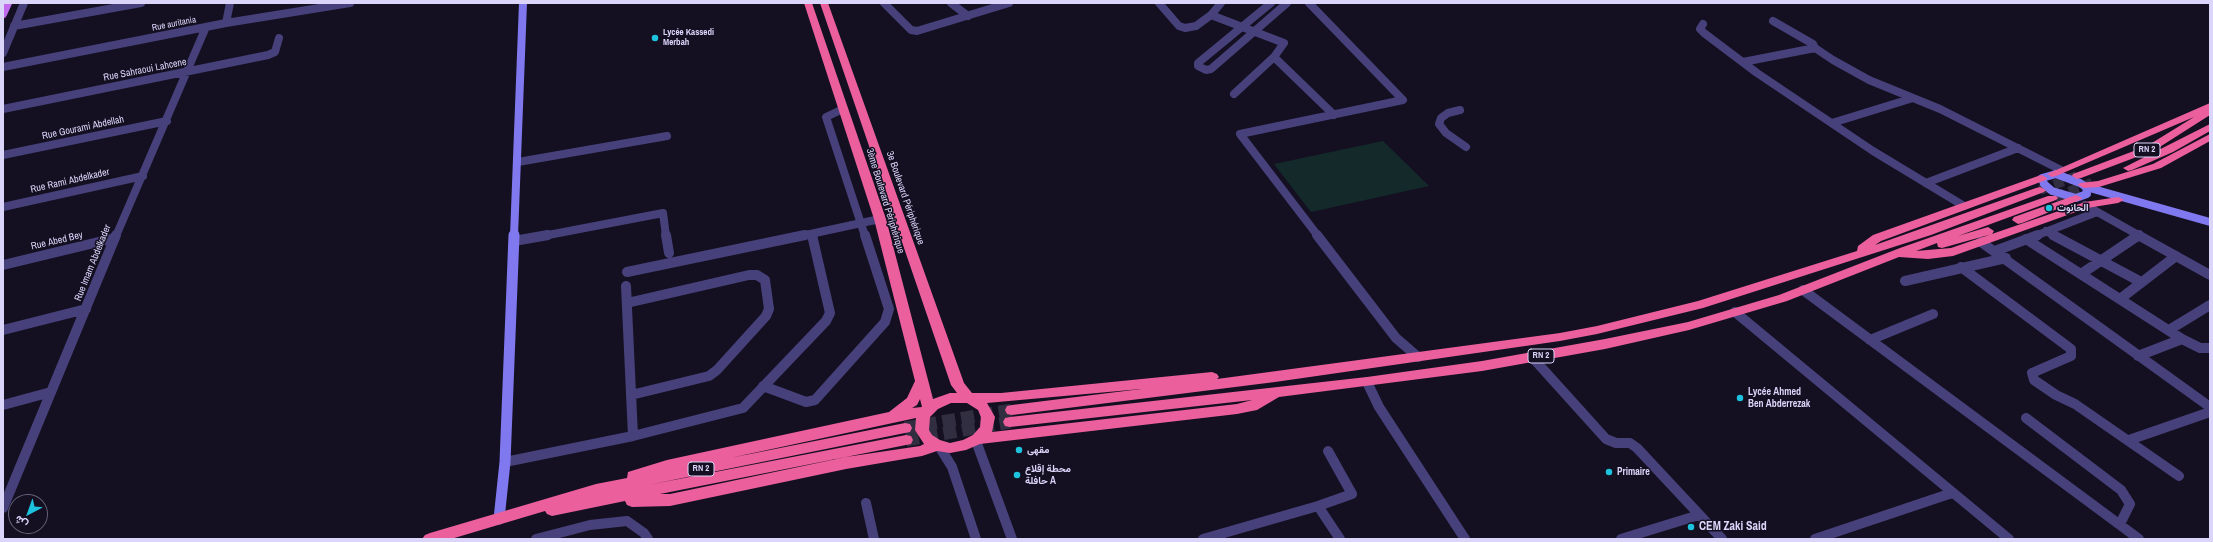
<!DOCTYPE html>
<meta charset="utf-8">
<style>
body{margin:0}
#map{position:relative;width:2213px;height:542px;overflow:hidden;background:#141021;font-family:"Archivo Narrow",Vazirmatn,sans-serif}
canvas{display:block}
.frame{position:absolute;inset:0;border:4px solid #dbd5fa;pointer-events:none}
.north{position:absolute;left:8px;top:494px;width:40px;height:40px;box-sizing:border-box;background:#141021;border:1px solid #645f78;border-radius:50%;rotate:221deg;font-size:11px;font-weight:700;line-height:16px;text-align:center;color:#dbd5fa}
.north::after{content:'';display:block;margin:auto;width:14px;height:18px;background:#1cc2de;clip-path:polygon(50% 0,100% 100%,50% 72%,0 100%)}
</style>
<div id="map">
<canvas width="2213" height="542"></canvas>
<div class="frame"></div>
<div class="north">ش</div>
</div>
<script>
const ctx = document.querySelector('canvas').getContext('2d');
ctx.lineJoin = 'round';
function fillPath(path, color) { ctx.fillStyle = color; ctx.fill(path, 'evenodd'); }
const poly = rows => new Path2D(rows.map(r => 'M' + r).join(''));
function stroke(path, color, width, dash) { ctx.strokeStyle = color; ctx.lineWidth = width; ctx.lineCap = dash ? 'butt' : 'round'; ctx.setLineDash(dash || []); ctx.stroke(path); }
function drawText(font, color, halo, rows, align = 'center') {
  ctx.font = font + ' "Archivo Narrow",Vazirmatn,sans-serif'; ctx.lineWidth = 3; ctx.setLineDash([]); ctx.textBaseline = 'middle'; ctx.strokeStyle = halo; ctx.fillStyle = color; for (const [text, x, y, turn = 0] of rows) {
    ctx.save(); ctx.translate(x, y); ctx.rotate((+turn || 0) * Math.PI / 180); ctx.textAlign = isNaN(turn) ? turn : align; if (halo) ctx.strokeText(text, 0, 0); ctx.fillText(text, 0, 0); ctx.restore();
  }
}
const green = poly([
 [1383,141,1429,186,1311,212,1274,164]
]);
const highwayTunnelFar1 = poly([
 [2040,190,2077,176],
 [2055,197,2092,183]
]);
const highwayTunnel = poly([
 [905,428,1012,410],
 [906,440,1010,422]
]);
const streetFar1 = poly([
 [884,3,911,30,917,31,1009,3],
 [951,3,968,16],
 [1159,3,1179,26,1185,28,1196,26,1211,15],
 [1221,3,1211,15,1284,43,1274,57,1234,94],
 [1271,3,1198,63,1198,66,1206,70,1211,69,1287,3],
 [1309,3,1403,100,1240,134,1318,236],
 [1773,21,1813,44,1815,48,1833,60,1869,80,1940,109,2061,170],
 [226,23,230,3],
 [1703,24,1700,29,1704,33,1757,73,1873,151,1964,206],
 [14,26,141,3],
 [3,53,24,3],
 [1274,57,1334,115],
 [1743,62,1815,48],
 [3,67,226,23,350,3],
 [3,109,268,55,275,52,279,38],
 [843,109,826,117,865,236],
 [1460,110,1448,113,1441,118,1439,124,1446,133,1466,147],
 [1832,123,1913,98],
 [3,155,167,121],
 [518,162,667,136],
 [1926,183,2018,148],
 [2085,205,2140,236],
 [3,207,143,176],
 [2046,231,2055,236],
 [116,236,206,27],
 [543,236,663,213,666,236],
 [801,236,880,219],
 [2035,236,2097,212]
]);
const street = poly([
 [666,235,669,253],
 [1317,235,1396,338,1418,357],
 [2053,235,2141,282],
 [2138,235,2210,275],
 [2026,239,2182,339,2200,348,2210,348],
 [514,241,548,235],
 [1981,242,2210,407],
 [1995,251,2038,235],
 [3,265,115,238],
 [1961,267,2071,349,2071,356,2032,373,2034,380,2056,395,2075,404,2179,476],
 [627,272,805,235],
 [2081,274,2139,235],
 [1905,281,2006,258],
 [626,286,633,436],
 [1803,290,2139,539],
 [2120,299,2176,256],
 [627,303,749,275,757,275,765,280,769,309,766,316,717,370,709,376,631,395],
 [1735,312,2009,539],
 [3,330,86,309],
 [2169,330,2210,305],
 [1870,340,1933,314],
 [2138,356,2182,339],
 [1532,357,1606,439,1616,443,1630,443,1637,448,1722,539],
 [1367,382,1379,407,1465,539],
 [763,386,806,402,815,400,885,322,889,309,865,235],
 [3,405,51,392],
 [2026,418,2121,490,2130,504,2120,524],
 [2129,440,2210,412],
 [976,441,1012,539],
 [939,446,952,467,976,539],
 [505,462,633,436,743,408,826,321,830,313,812,235],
 [866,503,874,539],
 [1318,506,1340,539],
 [3,508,116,235],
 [536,539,590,525,627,521,644,533,648,539],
 [1203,539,1318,506,1352,494,1328,451],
 [1621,539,1699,515],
 [1815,539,1952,493]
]);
const secondaryFar1 = poly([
 [2056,174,2080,183,2086,187,2087,194,2076,198,2052,191,2044,184,2042,178,2056,174],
 [2086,187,2210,222],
 [514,236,523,3]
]);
const secondary = poly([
 [499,519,505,462,514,235]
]);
const primary = poly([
 [3,14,8,3]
]);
const highway = poly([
 [804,3,812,3,886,219,933,399,950,393,957,393,951,385,820,3,828,3,964,383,972,393,1001,393,1212,372,1217,374,1219,377,1217,379,1560,333,1597,326,1698,301,1857,251,1858,246,1873,235,2038,176,2042,175,2047,178,2046,180,1881,241,1875,245,2036,188,2040,187,2046,190,2044,192,1931,235,1703,308,1597,334,1560,341,1275,382,1012,415,1007,414,1005,410,1007,406,1012,405,1141,389,987,403,995,417,992,432,1237,404,1252,400,1010,427,1005,426,1003,422,1005,418,1010,417,1367,377,1482,361,1605,339,1688,322,1779,295,1900,248,2048,196,2056,196,2058,198,2056,200,1958,236,1988,227,1994,231,1992,234,1942,248,1938,247,1937,243,1916,251,1951,248,2085,202,2118,197,2124,200,2118,203,2087,208,1953,256,1928,259,1899,257,1787,301,1689,330,1605,349,1482,371,1279,397,1257,410,1237,414,980,444,966,450,950,453,937,451,922,456,846,469,670,506,632,507,627,505,625,501,552,516,547,514,545,511,451,539,422,539,425,535,430,533,596,484,627,478,628,472,667,460,889,412,907,398,915,381,874,219,804,3],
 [920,399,922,407,912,408,917,405,920,399],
 [951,403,967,403,978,410,981,417,980,427,973,435,963,440,950,443,940,440,932,435,929,430,930,417,938,409,951,403],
 [916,418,915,430,924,444,920,446,846,457,670,494,660,494,906,445,911,444,913,440,911,436,906,435,648,485,905,433,910,432,912,428,910,424,905,423,730,458,916,418],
 [2210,103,2210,115,2155,150,2081,178,2077,179,2072,176,2073,174,2147,146,2194,117,2056,176,2052,177,2047,174,2210,103],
 [2210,124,2210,131,2173,152,2132,170,2128,171,2123,168,2210,124],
 [2210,134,2210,141,2161,168,2099,187,2084,188,2078,185,2080,183,2098,181,2153,164,2210,134],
 [2076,195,2082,198,2080,200,2022,223,2018,224,2012,220,2014,217,2076,195]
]);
const markers = [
 [655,38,4,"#1cc2de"],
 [2049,208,4,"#1cc2de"],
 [1740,398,4,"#1cc2de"],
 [1019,450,4,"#1cc2de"],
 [1609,472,4,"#1cc2de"],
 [1017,475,4,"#1cc2de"],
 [1691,527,4,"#1cc2de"]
];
const farStreetnames = [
 ["Rue auritania",174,24,-11]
];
const farPoinames = [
 ["Lycée Kassedi",663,33],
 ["Merbah",663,43]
];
const shields = [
 [2147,150,26],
 [1541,356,26],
 [701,469,26]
];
const shieldNames = [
 ["RN 2",2147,150],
 ["RN 2",1541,356],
 ["RN 2",701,469]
];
const streetNames = [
 ["Rue Sahraoui Lahcene",145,70,-11],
 ["Rue Gourami Abdellah",83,128,-12],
 ["Rue Rami Abdelkader",70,181,-13],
 ["3e Boulevard Périphérique",905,198,71],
 ["3ème Boulevard Périphérique",885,201,73],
 ["Rue Abed Bey",57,241,-13],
 ["Rue Imam Abdelkader",93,263,-68]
];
const poiNames = [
 ["الحانوت",2057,208],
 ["Lycée Ahmed",1748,392],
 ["Ben Abderrezak",1748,404],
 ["مقهى",1027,450],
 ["محطة إقلاع",1025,469],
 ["حافلة A",1025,481],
 ["Primaire",1617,472]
];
const nearPoinames = [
 ["CEM Zaki Said",1699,527]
];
fillPath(green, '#142a2a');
stroke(highwayTunnelFar1, '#322e42', 10, [10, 5]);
stroke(highwayTunnel, '#322e42', 13, [13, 6]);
stroke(streetFar1, '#46417a', 8);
stroke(street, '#46417a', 10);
stroke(secondaryFar1, '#8078ee', 8);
stroke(secondary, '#8078ee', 11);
stroke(primary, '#c16aec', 8);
fillPath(highway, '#eb5f9c');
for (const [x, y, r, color] of markers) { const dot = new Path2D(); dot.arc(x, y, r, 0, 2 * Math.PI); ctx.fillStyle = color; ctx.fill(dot); stroke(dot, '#141021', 1.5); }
drawText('9px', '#dbd5fa', '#141021', farStreetnames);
drawText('bold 9px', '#dbd5fa', '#141021', farPoinames, 'left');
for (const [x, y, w] of shields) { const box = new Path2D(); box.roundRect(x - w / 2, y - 7, w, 14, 3); ctx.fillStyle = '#141021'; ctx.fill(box); stroke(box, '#dbd5fa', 1); }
drawText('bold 9px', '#dbd5fa', null, shieldNames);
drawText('10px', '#dbd5fa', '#141021', streetNames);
drawText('bold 10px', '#dbd5fa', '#141021', poiNames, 'left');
drawText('bold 12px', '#dbd5fa', '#141021', nearPoinames, 'left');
</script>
